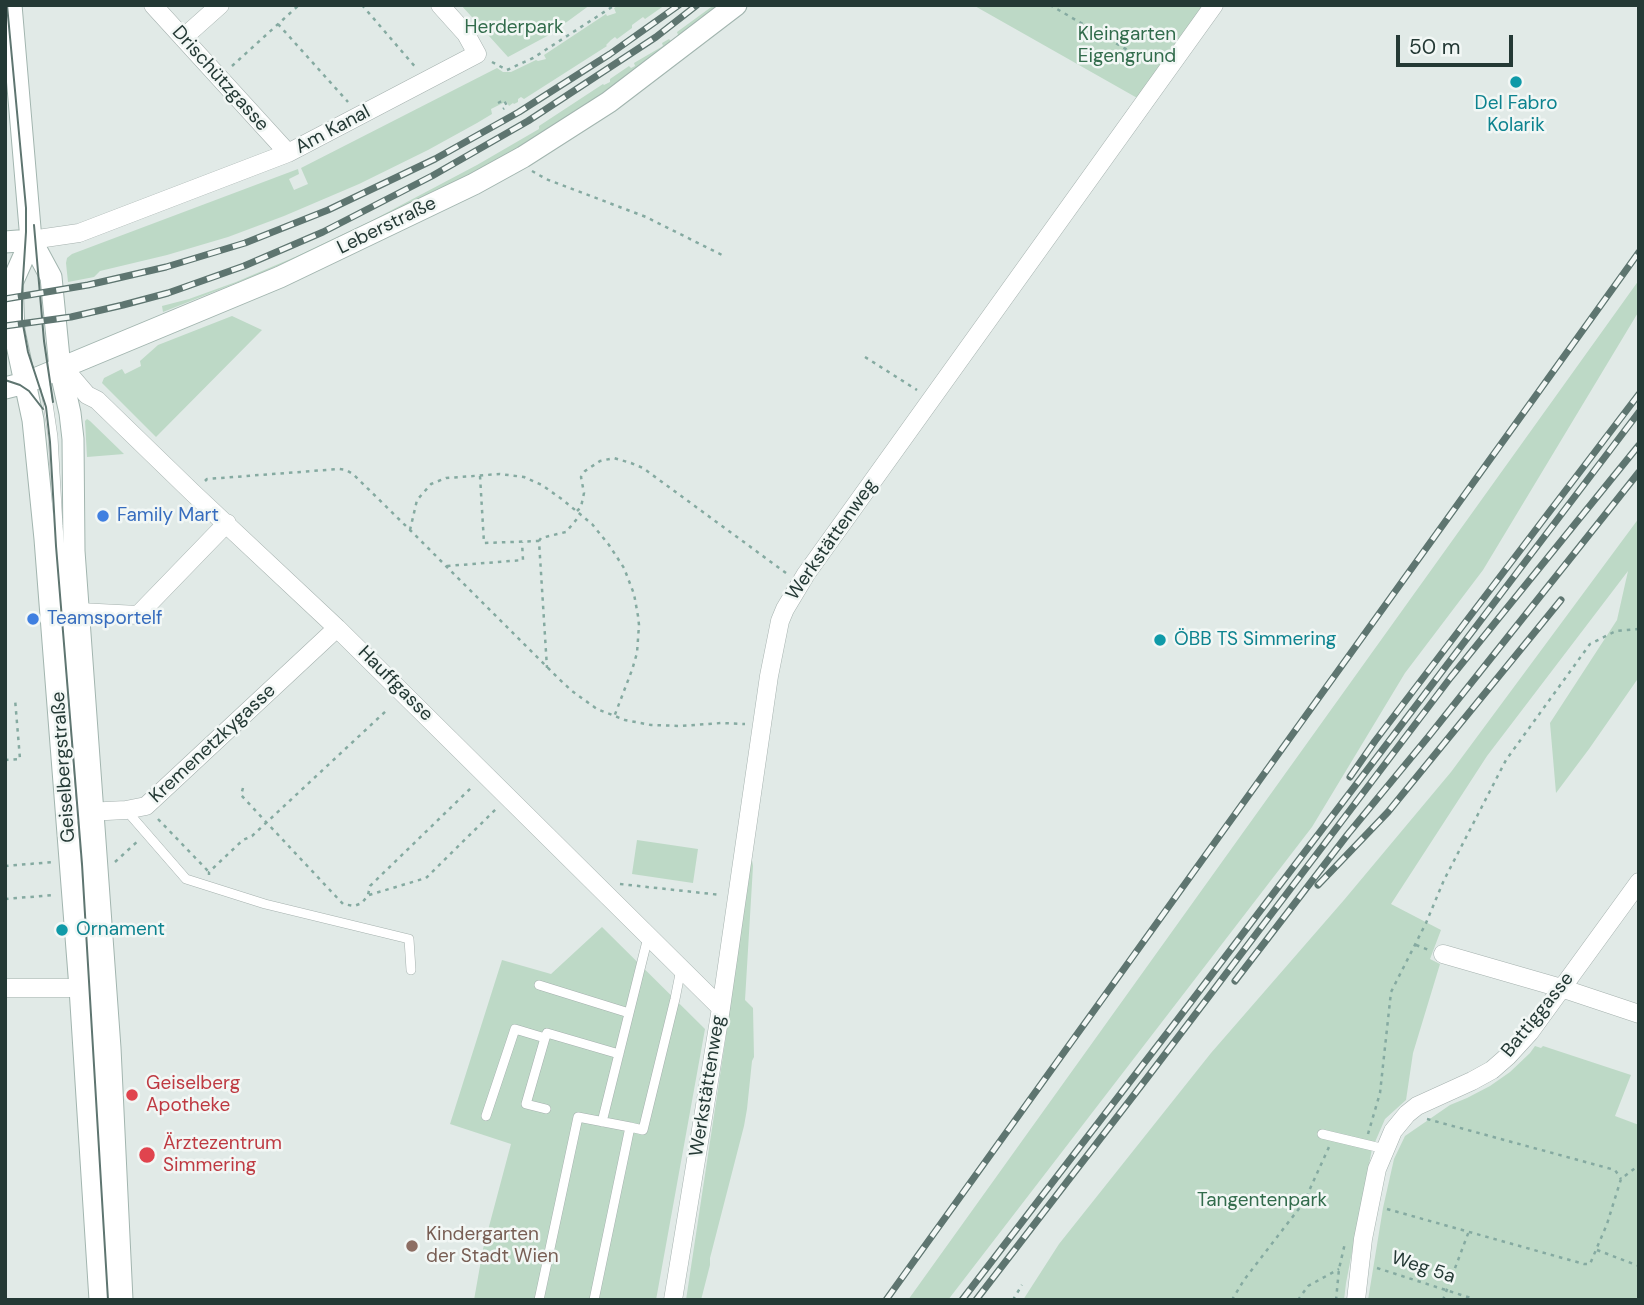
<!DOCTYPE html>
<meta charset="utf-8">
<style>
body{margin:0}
#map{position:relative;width:1644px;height:1305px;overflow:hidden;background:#e1eae7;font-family:"DM Sans",sans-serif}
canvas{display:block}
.frame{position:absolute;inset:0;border:7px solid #243935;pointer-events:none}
.scale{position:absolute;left:1396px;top:35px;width:117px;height:32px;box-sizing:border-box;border:4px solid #243935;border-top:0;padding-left:9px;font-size:21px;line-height:24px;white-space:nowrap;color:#243935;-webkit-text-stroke:5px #f2f7f5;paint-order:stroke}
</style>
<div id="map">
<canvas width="1644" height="1305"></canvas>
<div class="frame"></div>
<div class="scale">50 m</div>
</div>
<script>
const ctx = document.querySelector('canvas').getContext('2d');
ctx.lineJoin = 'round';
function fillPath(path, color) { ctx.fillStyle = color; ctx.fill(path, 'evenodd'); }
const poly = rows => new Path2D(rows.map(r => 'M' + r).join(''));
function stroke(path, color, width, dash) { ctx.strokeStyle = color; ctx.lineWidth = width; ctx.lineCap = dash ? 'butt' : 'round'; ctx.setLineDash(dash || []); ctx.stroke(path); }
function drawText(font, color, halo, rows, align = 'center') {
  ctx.font = font + ' "DM Sans",sans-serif'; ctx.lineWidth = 5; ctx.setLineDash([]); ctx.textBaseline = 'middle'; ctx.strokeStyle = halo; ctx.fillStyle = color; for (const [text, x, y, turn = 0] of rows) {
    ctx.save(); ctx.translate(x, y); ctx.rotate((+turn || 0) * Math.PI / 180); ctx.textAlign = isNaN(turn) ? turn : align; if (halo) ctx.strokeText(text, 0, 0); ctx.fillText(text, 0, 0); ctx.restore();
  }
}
const green = poly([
 [461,5,590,5,549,35,508,57],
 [619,5,665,5,645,19,643,17,632,25,632,28,617,39,615,37,611,40,606,45,607,46,524,99,521,97,518,99,518,102,514,104,513,103,509,106,506,101,505,102,491,109,492,114,477,123,428,150,359,184,284,216,228,237,167,255,100,271,94,277,68,282,66,263,67,258,72,254,298,169,299,174,289,179,294,190,308,184,301,168,497,68,503,72,511,72,536,60,538,61,546,59,544,55,606,14,607,16,616,13,614,8],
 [714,5,723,5,583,109,480,172,436,190,335,240,264,272,163,312,162,306,189,299,236,282,295,257,371,221,477,165,539,129,539,126,603,84,604,85,610,82,610,79,629,66,631,68,635,66,634,63,663,46,662,43,669,39,671,41,678,35,677,32],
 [973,5,1204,5,1139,99],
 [1639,280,1639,311,1483,570,1405,673,1312,827,948,1300,908,1300],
 [232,316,262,330,156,437,102,383,104,378,122,369,125,374,141,366,140,361,158,345],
 [87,419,90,421,124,454,87,457,85,421],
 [1639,518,1639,677,1589,749,1556,793,1550,723,1617,620,1628,571,1487,756,1391,904,1441,930,1430,959,1440,964,1413,1053,1406,1100,1385,1119,1372,1149,1346,1283,1344,1300,1023,1300,1059,1244,1211,1053,1344,900,1451,772],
 [637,840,698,849,693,883,632,874],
 [751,855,753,866,745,1000,753,1008,754,1057,752,1061,747,1109,744,1126,710,1258,710,1265,701,1300,686,1300,726,1036,725,1034],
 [602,927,705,1029,656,1300,474,1300,483,1249,511,1144,450,1124,502,960,551,974],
 [1535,1046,1541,1048,1543,1046,1631,1075,1615,1116,1639,1125,1639,1300,1368,1300,1383,1208,1394,1159,1405,1136,1450,1105,1467,1098,1490,1086,1510,1072,1530,1053]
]);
const path = poly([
 [362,5,417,69],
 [1050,5,1150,63],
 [278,24,348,102],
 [492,62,507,70,533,58,615,5],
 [232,66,299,5],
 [498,103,504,100,507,106,503,109],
 [532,171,546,179,646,217,724,256],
 [865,357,917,390],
 [480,476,484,543,539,541,547,668],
 [205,481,207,479,339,469,346,470,353,474,410,530,558,678,572,691,597,709,625,720,651,725,681,726,722,723,745,724],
 [577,511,581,507,584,493,581,477,585,471,600,461,614,458,631,463,643,468,786,573],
 [410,530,417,500,431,484,446,478,500,474,524,477,542,485,563,500,592,524,609,545,624,568,634,594,638,616,639,625,637,653,632,670,614,717],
 [539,541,541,538,566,532,581,514],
 [447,566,523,560,522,542],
 [5,760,20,759,15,699],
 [243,788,241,795,267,823,343,904,354,906,362,903,368,895,370,886,473,786],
 [158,819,209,872],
 [115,862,139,840],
 [5,866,53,862],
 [209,875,209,872,243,840,252,836,387,710],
 [620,884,721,895],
 [369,895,426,878,496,809],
 [5,899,54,895],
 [1416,945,1429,950],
 [1427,1119,1615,1170,1621,1179],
 [1368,1134,1380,1093,1391,992,1426,923,1444,880,1506,760,1590,644,1616,631,1639,629],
 [1387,1209,1584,1264,1590,1264,1607,1224,1621,1179,1639,1165],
 [1597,1250,1639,1266],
 [1377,1268,1477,1300],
 [1013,1300,1022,1285],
 [1232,1300,1244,1280,1304,1202,1329,1147],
 [1298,1300,1308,1286,1339,1269],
 [1336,1300,1339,1269,1345,1243],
 [1443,1300,1469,1231]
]);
const lane = poly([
 [44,377,53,437,58,526,82,812,111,1300],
 [126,810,186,879,265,904,409,939,411,970],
 [539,985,629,1013],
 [545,1038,547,1033,619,1054],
 [486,1116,515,1029,545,1038,526,1104,546,1109],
 [602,1122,648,937],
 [1322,1134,1385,1149],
 [539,1300,578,1117,630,1127],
 [594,1300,630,1127,643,1130,675,999,681,969]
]);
const street = poly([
 [153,5,288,153],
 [183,38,220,5],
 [31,240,79,233,288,153,477,54,466,34,440,5],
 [63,367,87,395,97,400,193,493,337,628,721,1008],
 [79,612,138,615,227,523],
 [67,813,126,810,146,806,337,628],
 [1443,954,1561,988,1639,1014],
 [5,988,80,988],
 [673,1300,721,1008,769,676,780,621,785,609,806,574,1214,5],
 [1356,1300,1363,1239,1377,1169,1393,1131,1407,1114,1417,1106,1472,1081,1492,1070,1508,1056,1530,1032,1639,882]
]);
const secondary = poly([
 [11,5,31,240,51,277,60,368,70,413,73,439,74,551,110,1048,122,1300],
 [31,240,12,283,14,331,33,420,45,539,80,988,100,1300],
 [5,242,31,240],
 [5,388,25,383,280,277,474,184,523,157,609,102,736,5]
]);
const tram = poly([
 [7,5,26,208,26,232,22,294,22,319,28,352,46,407,50,442,56,546,82,864,108,1300],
 [34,225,44,341,53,402],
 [5,380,20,385,29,391,43,409]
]);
const rail = poly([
 [5,299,88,285,166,267,245,243,328,210,435,159,519,112,610,54,679,5],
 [5,326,71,317,123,305,168,293,244,266,323,232,432,176,528,121,656,37,697,5],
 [1350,777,1375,741,1639,394],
 [1318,885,1388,812,1561,600],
 [1235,981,1348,834,1429,736,1639,472],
 [886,1300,1639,252],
 [962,1300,1178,1019,1639,412],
 [976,1300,1147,1078,1451,677,1639,445]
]);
const markers = [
 [1516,82,7,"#0f9aa8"],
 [103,516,7,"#3f7fe0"],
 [33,619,7,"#3f7fe0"],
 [1160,640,7,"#0f9aa8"],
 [62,930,7,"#0f9aa8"],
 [132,1095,7,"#e0444e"],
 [147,1155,9,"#e0444e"],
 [412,1246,7,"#8d6e63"]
];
const parkNames = [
 ["Herderpark",514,28],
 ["Kleingarten",1127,35],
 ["Eigengrund",1127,57],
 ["Tangentenpark",1262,1201]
];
const streetNames = [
 ["Drischützgasse",220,79,48],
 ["Am Kanal",333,130,-28],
 ["Leberstraße",387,226,-26],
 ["Werkstättenweg",832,540,-55],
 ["Hauffgasse",395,684,45],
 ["Kremenetzkygasse",213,744,-43],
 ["Geiselbergstraße",64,767,-94],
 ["Battiggasse",1538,1015,-51],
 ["Werkstättenweg",708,1086,-81],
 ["Weg 5a",1423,1268,18]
];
const cultureNames = [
 ["Del Fabro",1516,104,"center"],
 ["Kolarik",1516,126,"center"],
 ["ÖBB TS Simmering",1174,640],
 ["Ornament",76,930]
];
const shopNames = [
 ["Family Mart",117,516],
 ["Teamsportelf",47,619]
];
const healthNames = [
 ["Geiselberg",146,1084],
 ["Apotheke",146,1106],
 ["Ärztezentrum",163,1144],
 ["Simmering",163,1166]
];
const educationNames = [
 ["Kindergarten",426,1235],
 ["der Stadt Wien",426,1257]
];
fillPath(green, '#bdd9c6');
stroke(lane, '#a5b1ae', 10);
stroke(street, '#a5b1ae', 19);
stroke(secondary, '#a2b5af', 23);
stroke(path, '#85aaa1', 2.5, [3.5, 5]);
stroke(lane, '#fff', 9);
stroke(street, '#fff', 18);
stroke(secondary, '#fff', 21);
stroke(tram, '#5e7570', 2);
stroke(rail, '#5e7570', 7);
stroke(rail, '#f2f7f5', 4.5, [13]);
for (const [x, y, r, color] of markers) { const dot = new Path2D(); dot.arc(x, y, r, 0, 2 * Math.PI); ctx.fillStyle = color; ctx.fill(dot); stroke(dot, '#f2f7f5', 2.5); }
drawText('19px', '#326c4c', '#f2f7f5', parkNames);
drawText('19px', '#243935', '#f2f7f5', streetNames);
drawText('19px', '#0d838f', '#f2f7f5', cultureNames, 'left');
drawText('19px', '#366cbe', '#f2f7f5', shopNames, 'left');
drawText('19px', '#be3a42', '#f2f7f5', healthNames, 'left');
drawText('19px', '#785e54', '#f2f7f5', educationNames, 'left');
</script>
